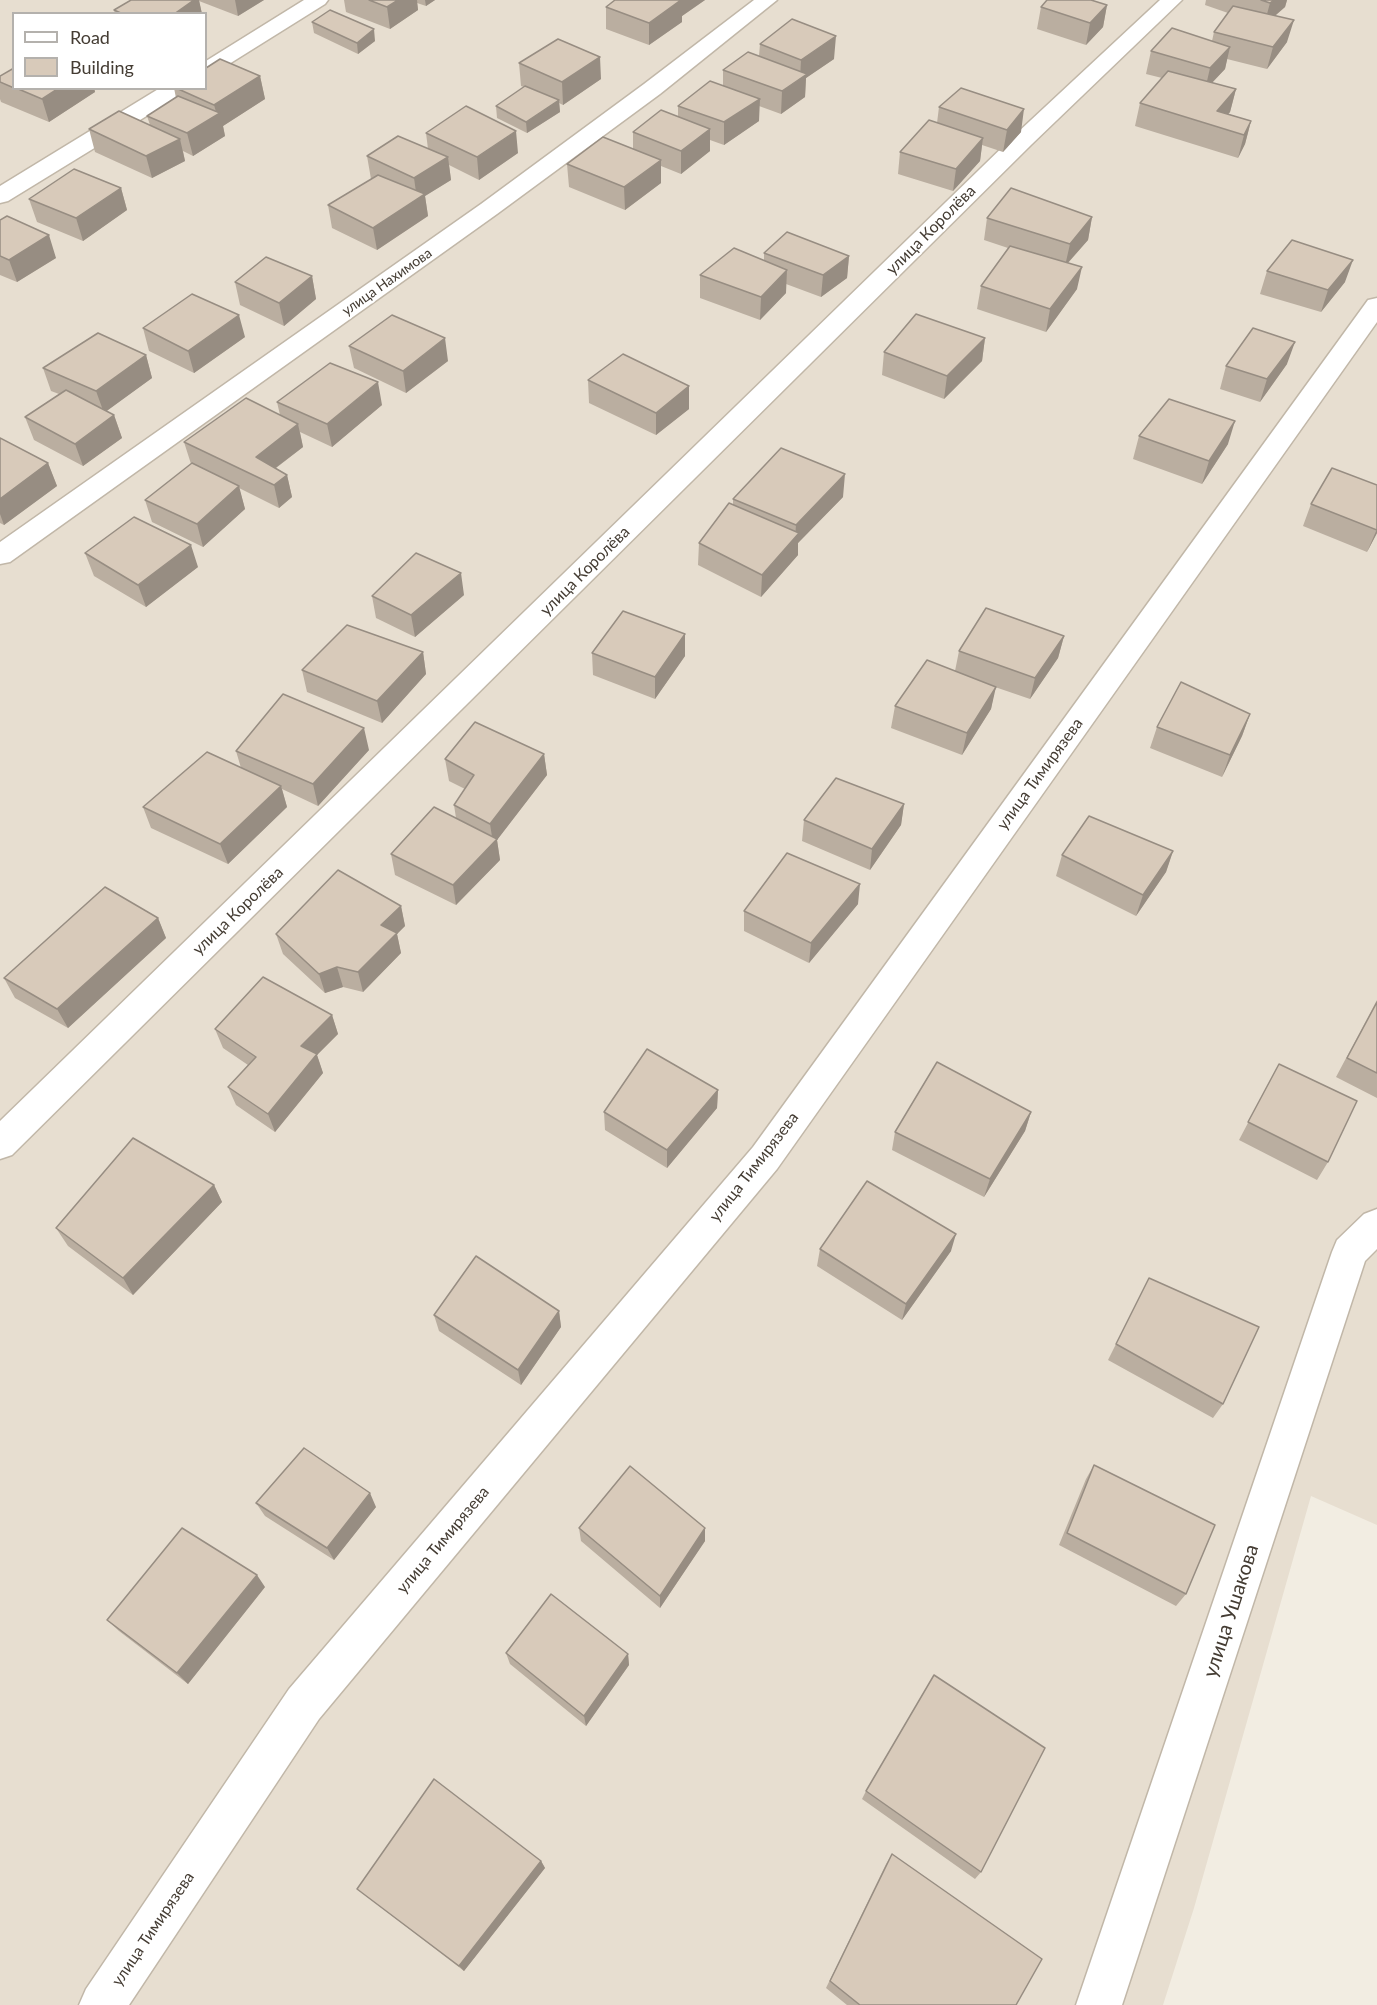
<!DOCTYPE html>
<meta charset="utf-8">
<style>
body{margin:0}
#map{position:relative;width:1377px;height:2005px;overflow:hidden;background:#f2ede2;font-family:Lato,sans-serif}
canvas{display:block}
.legend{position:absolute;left:12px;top:12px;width:195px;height:78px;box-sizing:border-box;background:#fff;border:2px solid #b4b1ad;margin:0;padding:8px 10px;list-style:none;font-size:18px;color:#443c33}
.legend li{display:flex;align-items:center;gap:12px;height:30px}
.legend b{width:30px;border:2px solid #b4b1ad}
</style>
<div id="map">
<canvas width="1377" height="2005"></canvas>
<ul class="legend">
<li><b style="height:8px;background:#fff"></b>Road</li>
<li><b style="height:16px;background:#d8caba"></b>Building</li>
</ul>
</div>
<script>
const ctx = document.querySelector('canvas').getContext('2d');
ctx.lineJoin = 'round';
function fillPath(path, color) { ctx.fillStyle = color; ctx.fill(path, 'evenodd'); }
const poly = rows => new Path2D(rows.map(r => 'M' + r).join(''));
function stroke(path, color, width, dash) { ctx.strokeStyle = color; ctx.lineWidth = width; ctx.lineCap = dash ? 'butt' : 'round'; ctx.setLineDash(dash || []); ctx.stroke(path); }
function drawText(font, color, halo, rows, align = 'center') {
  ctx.font = font + ' Lato,sans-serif'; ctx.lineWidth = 4.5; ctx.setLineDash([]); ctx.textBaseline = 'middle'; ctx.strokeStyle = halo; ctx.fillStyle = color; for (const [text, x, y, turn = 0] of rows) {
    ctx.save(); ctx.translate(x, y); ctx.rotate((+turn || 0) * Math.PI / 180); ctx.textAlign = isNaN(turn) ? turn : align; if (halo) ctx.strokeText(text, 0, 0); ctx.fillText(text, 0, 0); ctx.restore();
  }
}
const residential = poly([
 [0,0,1377,0,1377,1525,1311,1496,1194,1908,1163,2005,0,2005],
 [14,14,206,14,206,88,14,88]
]);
const street = poly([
 [304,0,328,0,325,4,213,74,206,76,206,61,304,0],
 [754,0,777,0,660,94,497,214,10,562,0,564,0,542,481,204,644,84,754,0],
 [1160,0,1182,0,1032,144,12,1155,0,1159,0,1121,1016,134,1160,0],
 [160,88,186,88,184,93,8,201,0,203,0,186,160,88],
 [1377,298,1377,322,777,1169,319,1719,129,2005,79,2005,86,1989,289,1689,753,1147,1368,300,1377,298],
 [1377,1209,1377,1249,1365,1261,1122,2005,1076,2005,1332,1252,1337,1240,1364,1214,1377,1209]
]);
const wall = poly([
 [131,0,264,0,238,16,199,1,202,14,115,14,114,10],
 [344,0,435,0,426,6,417,3,418,10,390,29,346,12],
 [615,0,705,0,682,16,682,22,649,45,606,29,606,7],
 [1206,0,1287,0,1285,7,1275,16,1287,42,1267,69,1227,59,1225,69,1212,83,1236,89,1230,112,1228,114,1251,121,1245,144,1238,158,1135,126,1140,103,1162,78,1146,74,1151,51,1212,41,1214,32,1228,13,1205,5],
 [1107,5,1103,27,1086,45,1037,29,1041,7],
 [312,22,375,41,358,54,314,33],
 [760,44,834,59,806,78,805,97,781,114,759,106,759,121,724,145,710,140,710,151,681,174,661,166,661,183,625,210,569,187,567,164,633,149,633,132,678,117,678,106,723,86,723,70,759,56],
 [519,63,601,79,563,105,559,103,560,112,527,133,497,118,496,106,524,87,521,86],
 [14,68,14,88,94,88,95,92,49,122,1,102,0,99,0,76],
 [260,76,265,99,223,126,225,136,193,156,183,151,185,161,152,178,95,152,89,129,150,125,147,116,176,98,174,88,206,88],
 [939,107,1021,132,1003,152,982,145,980,161,953,191,898,174,900,152,937,123],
 [426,133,518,153,479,180,449,165,451,180,425,196,428,216,377,250,332,228,328,205,371,179,367,156,428,149],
 [121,188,127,210,83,241,37,222,29,199],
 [1092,217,1088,240,1068,263,1077,289,1046,332,977,309,981,286,1008,248,984,240,987,218],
 [0,220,56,258,17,282,0,275],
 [764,253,849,256,847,278,821,297,786,284,786,293,760,320,700,298,700,275,764,261],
 [1267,271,1345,282,1321,312,1260,294],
 [312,276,316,299,284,326,240,305,235,282],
 [143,328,245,337,194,373,149,351],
 [985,338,982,361,944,399,882,375,884,352],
 [349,346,448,361,406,393,354,368],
 [146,355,152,378,106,411,114,415,122,438,83,466,34,440,25,417,59,394,51,391,43,368],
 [1287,364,1260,402,1220,389,1226,366],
 [588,380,689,409,656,435,589,403],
 [277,402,382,405,332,447,300,432,303,447,276,468,287,475,292,497,279,508,239,488,245,509,203,547,152,522,145,500,191,464,184,442,280,415],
 [1139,436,1228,444,1202,484,1133,459],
 [0,438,48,463,57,486,4,525,0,523],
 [1377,485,1377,533,1367,552,1303,526,1311,504],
 [843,497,798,543,798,555,761,597,698,565,699,543,733,504,733,499],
 [85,553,198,567,146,607,94,576],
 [464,595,415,637,376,618,372,596],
 [685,634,685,656,655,699,593,675,592,653],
 [1064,636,1058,658,1030,699,995,687,991,709,962,755,891,728,895,706,955,671,959,651],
 [423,652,426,674,382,723,307,692,302,670],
 [1250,714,1242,736,1222,777,1150,748,1157,727],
 [369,750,318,806,282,789,287,807,228,864,151,828,143,807,241,768,236,751],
 [544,754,547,775,497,840,500,860,456,905,395,875,391,854,456,818,454,805,465,789,449,781,445,759],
 [904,804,901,825,870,870,802,841,804,820],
 [1173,851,1166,872,1136,916,1056,876,1062,855],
 [858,904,809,963,744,931,744,911],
 [401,906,405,926,397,934,401,953,363,992,343,987,325,993,283,954,276,934],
 [158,918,166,938,68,1028,15,998,4,978],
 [1377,1000,1377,1098,1336,1077],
 [332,1015,338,1034,317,1055,323,1073,275,1132,236,1105,228,1087,248,1065,223,1048,215,1029],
 [1279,1064,1328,1162,1317,1180,1239,1140],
 [718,1090,717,1108,667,1168,605,1130,604,1112],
 [1031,1112,1025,1131,984,1197,892,1150,895,1132],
 [214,1185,222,1202,133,1295,68,1246,56,1228],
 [820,1249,951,1251,902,1320,817,1266],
 [1149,1278,1223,1404,1213,1418,1108,1360],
 [559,1311,561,1327,521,1385,439,1331,434,1315],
 [1094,1465,1186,1594,1176,1606,1059,1545,1086,1479],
 [256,1503,376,1507,334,1560,265,1516],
 [579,1528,705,1541,660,1608,581,1541],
 [265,1587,188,1684,119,1631,107,1620],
 [506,1653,628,1654,629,1665,586,1726,510,1664],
 [866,1791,981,1872,975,1879,862,1799],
 [892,1854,1016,2005,847,2005,826,1988,886,1864],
 [541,1861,545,1868,464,1971,357,1889]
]);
const shadedWall = poly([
 [194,0,199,0,202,14,174,14],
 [235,0,264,0,238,16],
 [398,0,417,0,418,10,390,29,387,7],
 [425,0,435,0,426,6],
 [680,0,705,0,682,16,682,22,649,45,649,23],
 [1274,0,1287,0,1285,7,1264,25,1270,3],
 [1107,5,1103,27,1086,45,1090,23],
 [1294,20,1287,42,1267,69,1273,47],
 [374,29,375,41,358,54,357,43],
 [836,36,834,59,806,78,805,97,781,114,782,91,800,79,801,60],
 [1230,47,1225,69,1205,90,1210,68],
 [600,57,601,79,563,105,562,82],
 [260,76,265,99,223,126,225,136,193,156,187,133,217,115,214,105],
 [59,88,94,88,95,92,49,122,42,99],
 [1236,89,1230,112,1217,127,1217,111],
 [760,99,759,121,724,145,724,122],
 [559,100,560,112,527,133,526,122],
 [1024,109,1021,132,1003,152,1007,130],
 [1251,121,1245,144,1238,158,1244,135],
 [710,129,710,151,681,174,681,151],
 [516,131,518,153,479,180,477,157],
 [983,138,980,161,953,191,956,169],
 [180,139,185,161,152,178,146,156],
 [448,157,451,180,425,196,428,216,377,250,373,228,417,199,414,178],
 [661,160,661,183,625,210,624,187],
 [121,188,127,210,83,241,76,218],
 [1092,217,1088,240,1065,266,1070,244],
 [49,235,56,258,17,282,9,260],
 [849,256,847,278,821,297,823,275],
 [1353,260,1345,282,1321,312,1328,290],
 [1082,267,1077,289,1046,332,1050,309],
 [787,270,786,293,760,320,761,297],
 [312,276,316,299,284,326,279,303],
 [239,315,245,337,194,373,188,351],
 [445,338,448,361,406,393,403,371],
 [985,338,982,361,944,399,947,376],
 [1295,342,1287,364,1260,402,1267,379],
 [146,355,152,378,104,413,96,391],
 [378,382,382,405,332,447,327,424],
 [689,386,689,409,656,435,656,413],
 [114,415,122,438,83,466,75,444],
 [1235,421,1228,444,1202,484,1209,461],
 [298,424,303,447,261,479,256,457],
 [48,463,57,486,4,525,0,514,0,499],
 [845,474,843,497,798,543,798,555,761,597,762,575,795,538,796,525],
 [287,475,292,497,279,508,274,485],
 [239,486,245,509,203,547,197,524],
 [1377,529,1377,533,1367,552],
 [191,545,198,567,146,607,138,585],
 [461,573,464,595,415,637,411,615],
 [685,634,685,656,655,699,655,677],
 [1064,636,1058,658,1030,699,1035,678],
 [423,652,426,674,382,723,377,701],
 [996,687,991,709,962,755,967,733],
 [1250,714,1242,736,1222,777,1230,755],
 [364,728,369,750,318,806,313,784],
 [544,754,547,775,497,840,500,860,456,905,453,885,493,843,490,824],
 [281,786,287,807,228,864,220,844],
 [904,804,901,825,870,870,872,849],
 [1173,851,1166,872,1136,916,1143,895],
 [860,884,858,904,809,963,811,943],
 [401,906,405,926,397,934,401,953,363,992,358,972,381,925],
 [158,918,166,938,68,1028,57,1009],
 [337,967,343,987,325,993,319,974],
 [332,1015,338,1034,317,1055,323,1073,275,1132,268,1114,301,1046],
 [718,1090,717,1108,667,1168,667,1150],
 [1031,1112,1025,1131,984,1197,990,1179],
 [214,1185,222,1202,133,1295,123,1278],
 [956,1234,951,1251,902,1320,906,1304],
 [559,1311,561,1327,521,1385,518,1370],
 [370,1493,376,1507,334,1560,327,1548],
 [705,1528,705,1541,660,1608,660,1596],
 [257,1575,265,1587,188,1684,177,1673],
 [628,1654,629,1665,586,1726,584,1716],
 [541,1861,545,1868,464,1971,459,1966]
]);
const building = poly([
 [131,0,194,0,174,14,123,14,114,10,131,0],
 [369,0,398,0,387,7,369,0],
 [615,0,681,0,649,23,606,7,615,0],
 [1047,0,1091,0,1107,5,1090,23,1041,7,1047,0],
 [1261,0,1274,0,1270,3,1261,0],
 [1233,6,1294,20,1273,47,1214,32,1233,6],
 [330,10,374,29,357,43,312,22,330,10],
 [792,19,836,36,801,60,760,44,792,19],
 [1172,28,1230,47,1210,68,1151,51,1172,28],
 [558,39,600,57,562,82,519,63,558,39],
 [748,52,807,74,782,91,723,70,748,52],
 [220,59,260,76,214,105,176,88,206,88,206,68,220,59],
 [14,68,14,88,0,82,0,76,14,68],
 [1168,71,1236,89,1217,111,1251,121,1244,135,1140,103,1168,71],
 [710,81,760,99,724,122,678,106,710,81],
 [525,86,559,100,526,122,496,106,525,86],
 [16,88,59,88,42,99,16,88],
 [961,88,1024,109,1007,130,939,107,961,88],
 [178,96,220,113,187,133,147,116,178,96],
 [466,106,516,131,477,157,426,133,466,106],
 [661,110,710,129,681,151,633,132,661,110],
 [119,111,180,139,146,156,89,129,119,111],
 [929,120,983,138,956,169,900,152,929,120],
 [398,136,448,157,414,178,367,156,398,136],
 [603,137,661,160,624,187,567,164,603,137],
 [74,169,121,188,76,218,29,199,74,169],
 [378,175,425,194,373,228,328,205,378,175],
 [1011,188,1092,217,1070,244,987,218,1011,188],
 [7,216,49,235,9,260,0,256,0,220,7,216],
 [787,232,849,256,823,275,764,253,787,232],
 [1292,240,1353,260,1328,290,1267,271,1292,240],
 [1010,246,1082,267,1050,309,981,286,1010,246],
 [734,248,787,270,761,297,700,275,734,248],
 [266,257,312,276,279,303,235,282,266,257],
 [192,294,239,315,188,351,143,328,192,294],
 [916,314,985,338,947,376,884,352,916,314],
 [392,315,445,338,403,371,349,346,392,315],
 [1253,328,1295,342,1267,379,1226,366,1253,328],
 [98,333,146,355,96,391,43,368,98,333],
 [623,354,689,386,656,413,588,380,623,354],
 [330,363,378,382,327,424,277,402,330,363],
 [66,390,114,415,75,444,25,417,66,390],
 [246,398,298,424,256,457,287,475,274,485,184,442,246,398],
 [1169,399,1235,421,1209,461,1139,436,1169,399],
 [0,438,48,463,0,499,0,438],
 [781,448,845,474,796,525,733,499,781,448],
 [192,463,239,486,197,524,145,500,192,463],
 [1332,468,1377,485,1377,530,1311,504,1332,468],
 [729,503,799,533,762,575,699,543,729,503],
 [134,517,191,545,138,585,85,553,134,517],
 [416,553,461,573,411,615,372,596,416,553],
 [986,608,1064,636,1035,678,959,651,986,608],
 [623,611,685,634,655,677,592,653,623,611],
 [347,625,423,652,377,701,302,670,347,625],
 [927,660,996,687,967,733,895,706,927,660],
 [1181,682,1250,714,1230,755,1157,727,1181,682],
 [283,694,364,728,313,784,236,751,283,694],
 [475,722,544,754,490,824,454,805,474,775,445,759,475,722],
 [207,752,281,786,220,844,143,807,207,752],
 [836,778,904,804,872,849,804,820,836,778],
 [434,807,497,839,453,885,391,854,434,807],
 [1089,816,1173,851,1143,895,1062,855,1089,816],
 [787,853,860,884,811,943,744,911,787,853],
 [338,870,401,906,381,925,397,933,358,972,337,967,319,974,276,934,338,870],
 [105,887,158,918,57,1009,4,978,105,887],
 [263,977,332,1015,301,1046,317,1054,268,1114,228,1087,256,1057,215,1029,263,977],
 [1377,1002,1377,1073,1347,1058,1377,1002],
 [647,1049,718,1090,667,1150,604,1112,647,1049],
 [937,1062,1031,1112,990,1179,895,1132,937,1062],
 [1279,1064,1357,1101,1328,1162,1248,1122,1279,1064],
 [133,1138,214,1185,123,1278,56,1228,133,1138],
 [867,1181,956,1234,906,1304,820,1249,867,1181],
 [476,1256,559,1311,518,1370,434,1315,476,1256],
 [1149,1278,1259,1327,1223,1404,1116,1344,1149,1278],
 [304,1448,370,1493,327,1548,256,1503,304,1448],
 [1094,1465,1215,1525,1186,1594,1067,1533,1094,1465],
 [630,1466,705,1528,660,1596,579,1528,630,1466],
 [182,1528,257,1575,177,1673,107,1620,182,1528],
 [551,1594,628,1654,584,1716,506,1653,551,1594],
 [934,1675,1045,1748,981,1872,866,1791,934,1675],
 [434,1779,541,1861,459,1966,357,1889,434,1779],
 [892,1854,1042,1959,1016,2005,860,2005,830,1981,892,1854]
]);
const farStreetnames = [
 ["улица Нахимова",387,282,-35]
];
const streetNames = [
 ["улица Королёва",931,230,-45],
 ["улица Королёва",585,571,-45],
 ["улица Тимирязева",1040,774,-54],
 ["улица Королёва",238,911,-44],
 ["улица Тимирязева",754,1167,-52],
 ["улица Тимирязева",443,1540,-50],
 ["улица Тимирязева",153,1929,-56]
];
const nearStreetnames = [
 ["улица Ушакова",1231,1611,-72]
];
fillPath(residential, '#e7ded0');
stroke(street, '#c1b7a8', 3);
fillPath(street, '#fff');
fillPath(wall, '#baaea0');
fillPath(shadedWall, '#978d82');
fillPath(building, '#d8caba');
stroke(building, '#978d82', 1.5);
drawText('14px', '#443c33', '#fff', farStreetnames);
drawText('16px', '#443c33', '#fff', streetNames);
drawText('20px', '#443c33', '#fff', nearStreetnames);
</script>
